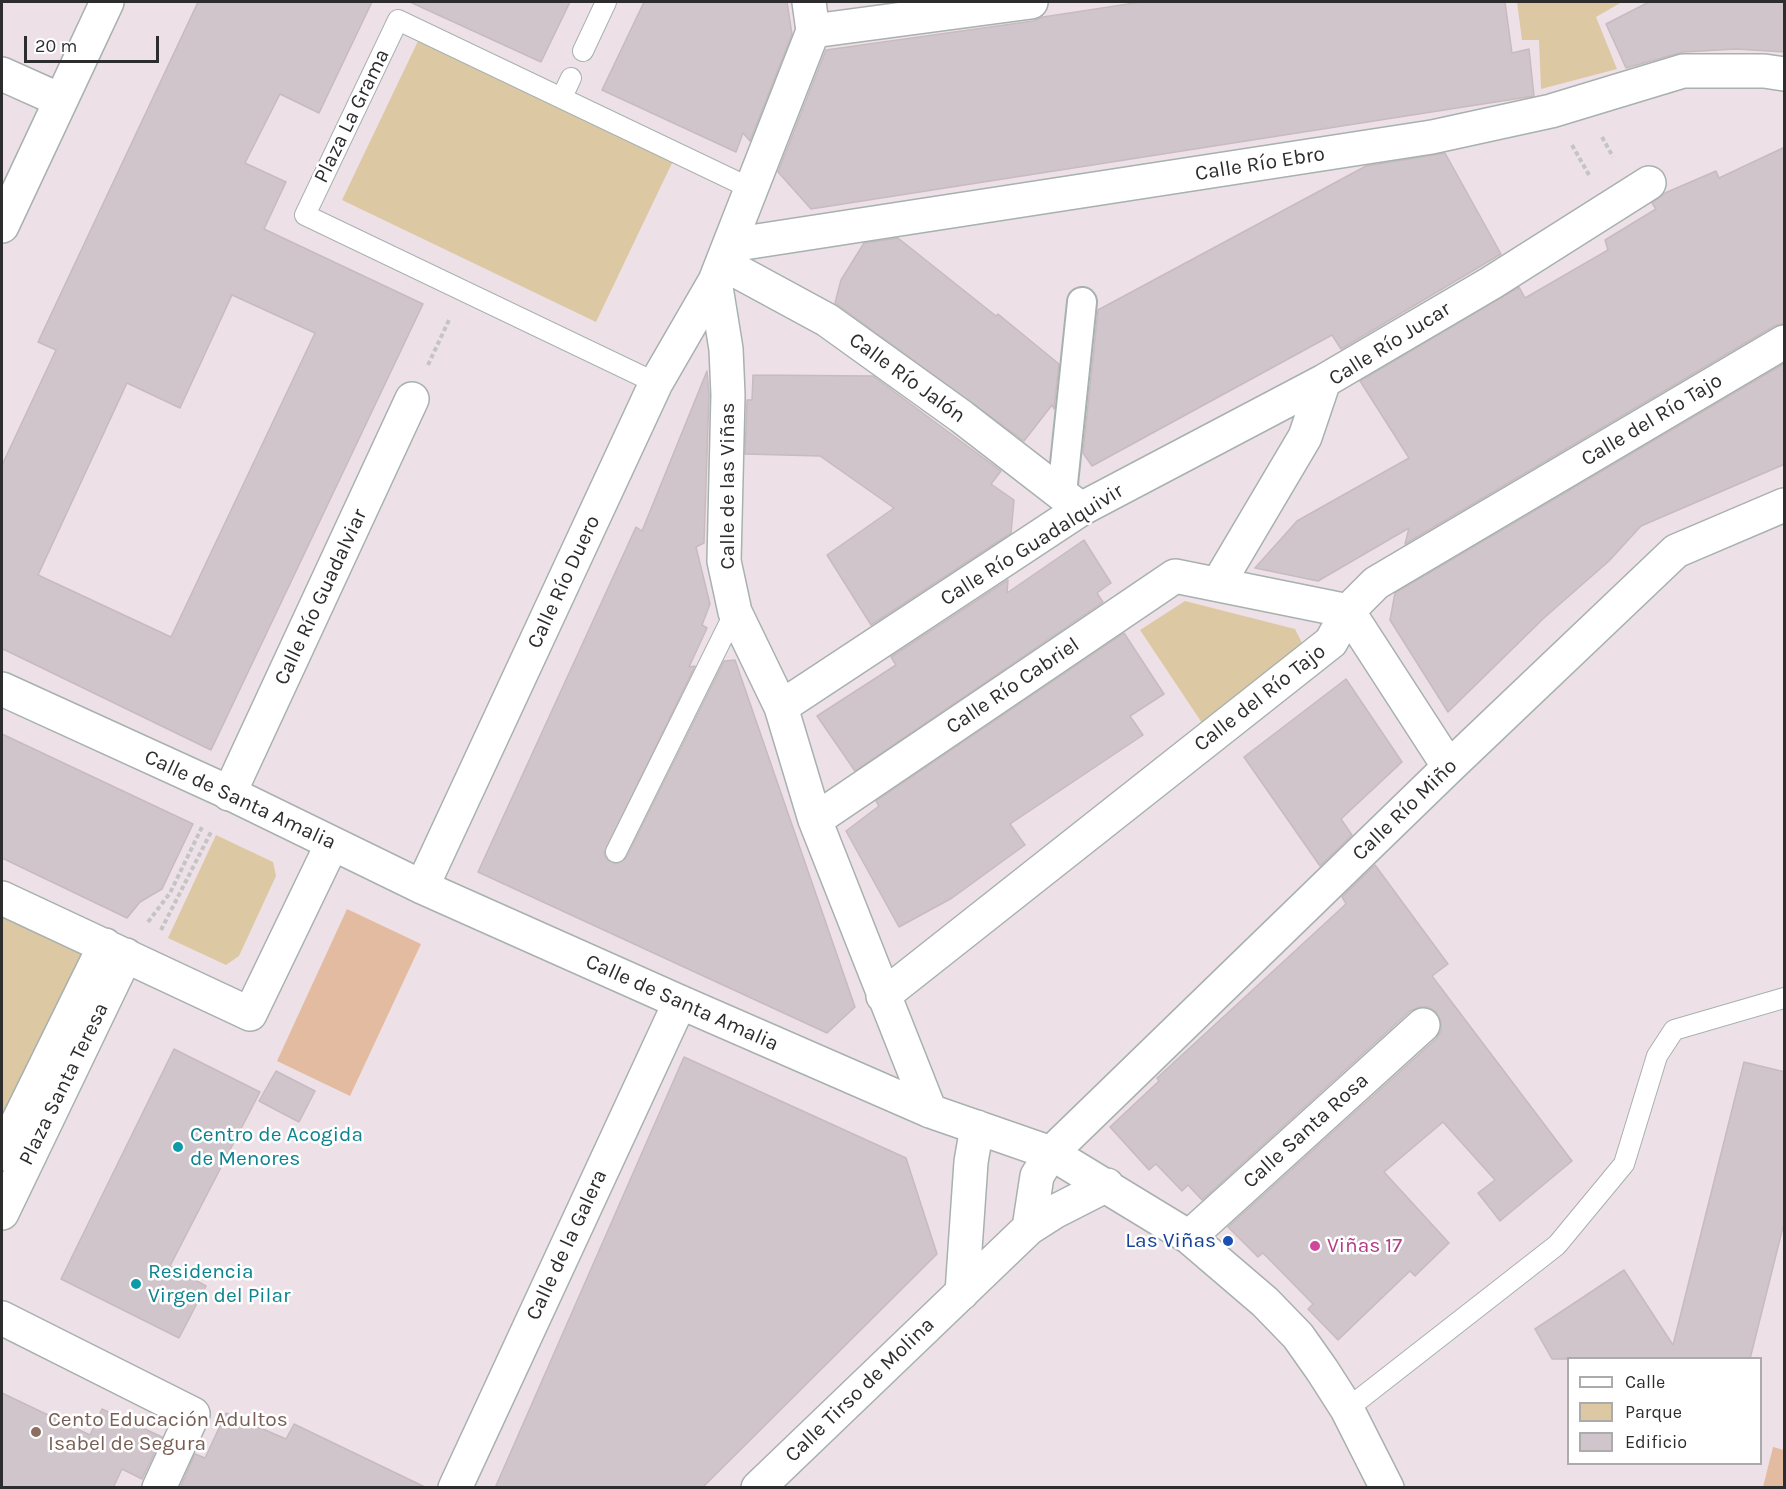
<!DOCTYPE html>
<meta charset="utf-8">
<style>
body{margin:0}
#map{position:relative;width:1786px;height:1489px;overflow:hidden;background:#ede1e7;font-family:Karla,sans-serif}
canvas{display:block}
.frame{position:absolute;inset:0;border:3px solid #2d2d2d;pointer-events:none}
.legend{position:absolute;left:1567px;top:1357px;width:195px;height:108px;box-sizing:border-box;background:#fff;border:2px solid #ababab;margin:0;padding:8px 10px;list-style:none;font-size:18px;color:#2d2d2d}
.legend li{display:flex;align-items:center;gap:12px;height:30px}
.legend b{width:30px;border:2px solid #ababab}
.scale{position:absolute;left:24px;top:36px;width:135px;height:27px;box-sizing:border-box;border:3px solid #2d2d2d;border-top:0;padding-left:8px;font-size:18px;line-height:21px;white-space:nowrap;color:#2d2d2d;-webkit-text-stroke:4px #fff;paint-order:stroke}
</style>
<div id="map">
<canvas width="1786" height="1489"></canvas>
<div class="frame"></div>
<ul class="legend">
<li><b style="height:8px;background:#fff"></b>Calle</li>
<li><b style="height:16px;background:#ddc8a4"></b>Parque</li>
<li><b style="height:16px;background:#d0c5ca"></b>Edificio</li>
</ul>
<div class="scale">20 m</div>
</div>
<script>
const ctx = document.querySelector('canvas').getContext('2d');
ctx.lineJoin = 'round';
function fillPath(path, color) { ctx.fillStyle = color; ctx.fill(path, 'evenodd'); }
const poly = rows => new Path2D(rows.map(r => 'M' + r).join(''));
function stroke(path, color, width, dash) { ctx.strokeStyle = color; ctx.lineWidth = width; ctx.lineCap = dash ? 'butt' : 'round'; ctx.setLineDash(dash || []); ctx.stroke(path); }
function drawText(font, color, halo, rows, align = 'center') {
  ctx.font = font + ' Karla,sans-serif'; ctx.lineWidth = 5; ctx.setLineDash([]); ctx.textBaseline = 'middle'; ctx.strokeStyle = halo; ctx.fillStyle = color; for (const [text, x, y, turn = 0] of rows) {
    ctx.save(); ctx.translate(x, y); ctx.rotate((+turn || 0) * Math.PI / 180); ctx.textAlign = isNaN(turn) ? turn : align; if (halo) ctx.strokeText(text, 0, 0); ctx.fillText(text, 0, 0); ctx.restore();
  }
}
const green = poly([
 [1517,2,1622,2,1596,17,1617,69,1541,89,1539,40,1522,40],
 [419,39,673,161,596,322,342,200],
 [1185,601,1295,629,1302,643,1202,723,1140,630],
 [216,835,273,862,276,876,239,956,226,965,168,938],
 [2,912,83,951,2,1121]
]);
const pitch = poly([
 [347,909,421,944,350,1096,277,1061],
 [1773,1447,1784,1450,1784,1487,1763,1487]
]);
const building = poly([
 [198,2,372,2,319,113,280,94,245,163,286,182,264,229,423,304,211,750,3,649,2,653,2,465,56,350,38,342,198,2],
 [232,295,315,333,171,637,38,575,127,383,180,408,232,295],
 [410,2,570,2,541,62,410,2],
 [644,2,787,2,792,34,750,141,743,133,736,152,602,90,644,2],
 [1141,2,1505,2,1512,53,1529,49,1534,96,811,209,778,172,826,50,1033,21,1043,17,1141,2],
 [1649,2,1785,2,1785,52,1736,49,1683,52,1626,68,1606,24,1649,2],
 [1785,147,1785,323,1774,326,1405,544,1409,528,1318,581,1255,568,1297,521,1409,458,1360,381,1519,287,1525,298,1608,250,1605,240,1656,209,1652,203,1665,193,1716,171,1719,178,1785,147],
 [1445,153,1501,254,1341,349,1332,335,1092,466,1083,453,1098,310,1366,166,1445,153],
 [898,238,996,316,998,314,1059,364,1054,409,1052,405,1024,441,835,303,841,280,864,243,898,238],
 [1785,363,1785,464,1641,526,1609,561,1544,618,1448,712,1390,620,1395,593,1785,363],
 [707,371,709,395,704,543,696,547,710,604,702,625,707,628,689,667,695,666,604,853,606,859,616,864,626,858,724,661,735,660,855,1007,827,1033,478,872,636,527,642,531,707,371],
 [753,375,873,376,1001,471,991,484,1014,500,1011,533,871,625,827,555,894,508,820,456,745,454,747,400,752,400,753,375],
 [1084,540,1111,583,1097,593,1103,602,855,771,817,716,896,665,891,657,1008,580,1007,593,1084,540],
 [1124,633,1164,694,1130,716,1143,735,1010,824,1025,845,952,898,899,927,846,831,879,806,876,801,1124,633],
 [1346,679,1402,762,1341,819,1352,835,1320,866,1244,757,1346,679],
 [2,734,193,824,162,889,140,902,127,918,2,858,2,734],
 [1375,865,1448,964,1432,976,1572,1161,1500,1221,1478,1193,1495,1180,1443,1122,1384,1172,1449,1243,1415,1276,1410,1271,1338,1340,1308,1309,1313,1304,1263,1253,1258,1257,1228,1227,1436,1039,1441,1031,1441,1022,1436,1012,1428,1007,1420,1007,1410,1011,1202,1200,1188,1185,1182,1191,1156,1164,1149,1170,1110,1127,1159,1081,1157,1078,1346,904,1342,897,1375,865],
 [174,1049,260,1092,170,1266,206,1286,179,1338,61,1279,174,1049],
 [684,1057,906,1158,937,1254,702,1488,495,1488,684,1057],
 [1744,1062,1785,1072,1785,1219,1750,1359,1552,1359,1535,1329,1624,1270,1673,1345,1744,1062],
 [276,1071,315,1091,299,1122,259,1101,276,1071],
 [2,1393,90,1435,102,1409,162,1437,142,1479,122,1469,113,1488,2,1488,2,1393],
 [226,1413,286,1439,294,1424,427,1488,180,1488,195,1454,205,1458,226,1413]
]);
const path = poly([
 [1602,137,1613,157],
 [1572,145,1589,175],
 [428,365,449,320],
 [148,922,170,893,203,825],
 [161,930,212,830]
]);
const service = poly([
 [583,51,606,2],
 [562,97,571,78],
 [656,383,305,215,398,20,752,189],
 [616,852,735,612],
 [1347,1409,1557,1245,1624,1164,1657,1056,1674,1030,1784,998]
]);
const pedestrian = poly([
 [1062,493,1082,302]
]);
const minor = poly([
 [813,31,1031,2],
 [2,74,60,100],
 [731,245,1432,137,1551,111,1683,71,1764,71,1784,74],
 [722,263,827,320,962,417,1081,509],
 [715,281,726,349,728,395,724,561,735,612,781,707,815,820,930,1111],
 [1218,584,1305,437,1324,381,1491,283,1649,183],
 [2,689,219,788,422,887,680,1002,930,1111,1051,1153,1189,1237,1265,1302,1298,1336,1322,1370,1347,1409,1387,1488],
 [781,707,1081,509,1324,381],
 [229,794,412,399],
 [815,820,1175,576,1348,611,1449,767],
 [422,887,656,383,715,281,813,31,809,2],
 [2,898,250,1014,332,844],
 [883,996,1331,642,1348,611,1376,583,1784,342],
 [2,1154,105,945],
 [2,1213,126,955],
 [1029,1228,1037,1176,1051,1153,1449,767,1676,551,1784,505],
 [1189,1237,1423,1025],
 [962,1293,971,1162,977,1127],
 [2,1318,193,1414,159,1488],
 [455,1488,680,1002],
 [758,1488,1029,1228,1054,1212,1107,1185]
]);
const secondary = poly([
 [2,226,107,2]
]);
const markers = [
 [178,1147,6,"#0f9aa8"],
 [1228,1241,6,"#1a4fb4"],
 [1315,1246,6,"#d1479c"],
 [136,1284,6,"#0f9aa8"],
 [36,1432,6,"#8d6e63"]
];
const streetNames = [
 ["Plaza La Grama",352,116,-64],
 ["Calle Río Ebro",1260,164,-9],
 ["Calle Río Jucar",1390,344,-32],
 ["Calle Río Jalón",907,378,36],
 ["Calle del Río Tajo",1652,420,-31],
 ["Calle de las Viñas",728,486,-90],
 ["Calle Río Guadalquivir",1032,545,-32],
 ["Calle Río Duero",564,582,-65],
 ["Calle Río Guadalviar",321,597,-65],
 ["Calle Río Cabriel",1013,686,-34],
 ["Calle del Río Tajo",1260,698,-38],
 ["Calle de Santa Amalia",240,800,25],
 ["Calle Río Miño",1405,810,-44],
 ["Calle de Santa Amalia",682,1003,24],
 ["Plaza Santa Teresa",64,1084,-64],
 ["Calle Santa Rosa",1306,1131,-42],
 ["Calle de la Galera",567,1245,-65],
 ["Calle Tirso de Molina",860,1390,-44]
];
const cultureNames = [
 ["Centro de Acogida",190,1135],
 ["de Menores",190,1159],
 ["Residencia",148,1272],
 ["Virgen del Pilar",148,1296]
];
const transitNames = [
 ["Las Viñas",1216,1241]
];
const hotelNames = [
 ["Viñas 17",1327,1246]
];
const educationNames = [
 ["Cento Educación Adultos",48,1420],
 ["Isabel de Segura",48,1444]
];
fillPath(green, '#ddc8a4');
fillPath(pitch, '#e3bba1');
fillPath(building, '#d0c5ca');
stroke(building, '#c8bbc0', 1.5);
stroke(service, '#a7b1af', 22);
stroke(pedestrian, '#a7b1af', 32);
stroke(minor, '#a7b1af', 36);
stroke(secondary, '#a7b1af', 36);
stroke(path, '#c4c4c4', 4, [4.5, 3]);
stroke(service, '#fff', 20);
stroke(pedestrian, '#fff', 28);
stroke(minor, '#fff', 33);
stroke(secondary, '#fff', 33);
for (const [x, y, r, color] of markers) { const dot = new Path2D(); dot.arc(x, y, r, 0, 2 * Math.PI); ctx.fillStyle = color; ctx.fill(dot); stroke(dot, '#fff', 2); }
drawText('21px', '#2d2d2d', '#fff', streetNames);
drawText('21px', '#0d838f', '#fff', cultureNames, 'left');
drawText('21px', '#164399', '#fff', transitNames, 'right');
drawText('21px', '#b23c85', '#fff', hotelNames, 'left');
drawText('21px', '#785e54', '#fff', educationNames, 'left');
</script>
